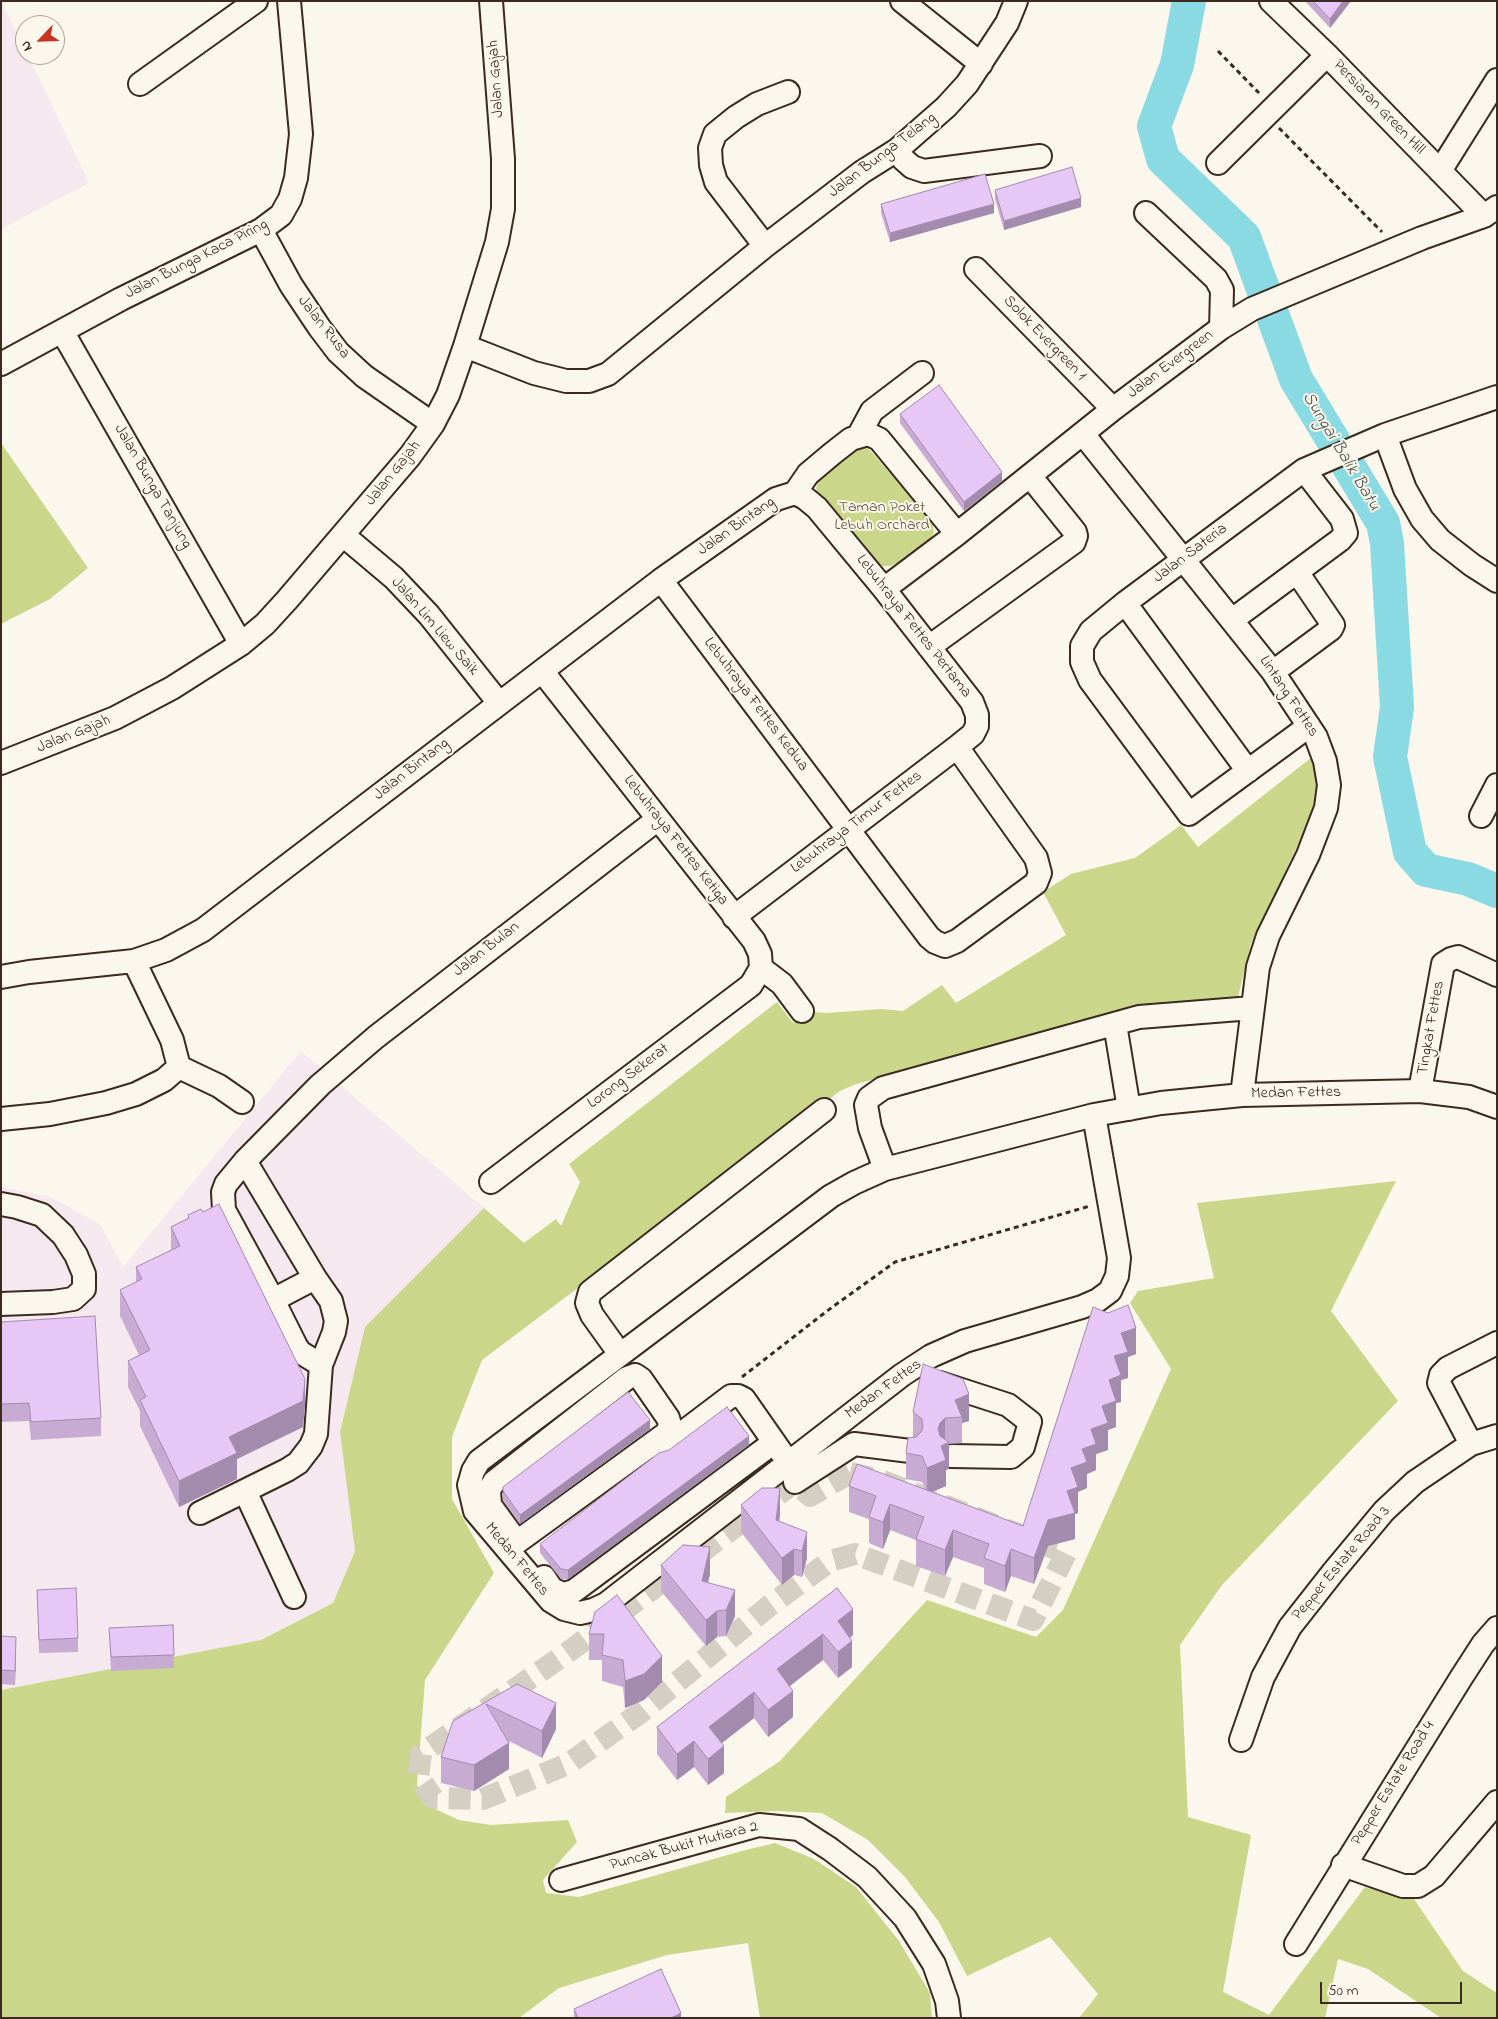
<!DOCTYPE html>
<style>
body{margin:0}
#map{position:relative;width:1498px;height:2019px;overflow:hidden;background:#fbf7ec;font-family:"Indie Flower",sans-serif}
canvas{display:block}
.frame{position:absolute;inset:0;border:2px solid #3b2a1e;pointer-events:none}
.north{position:absolute;left:15px;top:15px;width:50px;height:50px;box-sizing:border-box;background:#fbf7ec;border:1px solid #aea59a;border-radius:50%;rotate:246deg;font-size:14px;font-weight:700;line-height:20px;text-align:center;color:#3b2a1e}
.north::after{content:'';display:block;margin:auto;width:18px;height:22px;background:#c8321e;clip-path:polygon(50% 0,100% 100%,50% 72%,0 100%)}
.scale{position:absolute;left:1320px;top:1982px;width:142px;height:22px;box-sizing:border-box;border:2px solid #3b2a1e;border-top:0;padding-left:6px;font-size:15px;line-height:18px;white-space:nowrap;color:#3b2a1e;-webkit-text-stroke:4px #fbf7ec;paint-order:stroke}
</style>
<div id="map">
<canvas width="1498" height="2019"></canvas>
<div class="frame"></div>
<div class="north">N</div>
<div class="scale">50 m</div>
</div>
<script>
const ctx = document.querySelector('canvas').getContext('2d');
ctx.lineJoin = 'round';
function fillPath(path, color) { ctx.fillStyle = color; ctx.fill(path, 'evenodd'); }
const poly = rows => new Path2D(rows.map(r => 'M' + r).join(''));
function stroke(path, color, width, dash) { ctx.strokeStyle = color; ctx.lineWidth = width; ctx.lineCap = dash ? 'butt' : 'round'; ctx.setLineDash(dash || []); ctx.stroke(path); }
function drawText(font, color, halo, rows, align = 'center') {
  ctx.font = font + ' "Indie Flower",sans-serif'; ctx.lineWidth = 4; ctx.setLineDash([]); ctx.textBaseline = 'middle'; ctx.strokeStyle = halo; ctx.fillStyle = color; for (const [text, x, y, turn = 0] of rows) {
    ctx.save(); ctx.translate(x, y); ctx.rotate((+turn || 0) * Math.PI / 180); ctx.textAlign = isNaN(turn) ? turn : align; if (halo) ctx.strokeText(text, 0, 0); ctx.fillText(text, 0, 0); ctx.restore();
  }
}
const built = poly([
 [2,1,25,50,25,55,28,55,89,183,1,229],
 [301,1051,484,1208,365,1327,340,1432,355,1551,333,1603,261,1640,1,1690,1,1187,51,1197,100,1224,123,1267]
]);
const green = poly([
 [1,443,88,568,50,599,1,624],
 [862,446,868,448,932,521,934,533,930,539,897,563,890,566,881,566,873,560,819,500,816,492,817,483,820,478,855,449],
 [1312,757,1319,787,1308,823,1251,944,1237,1001,1044,1036,856,1084,840,1091,482,1360,452,1437,452,1499,494,1573,425,1680,417,1785,433,1808,459,1820,491,1825,568,1820,577,1842,543,1880,546,1893,579,1897,742,1851,775,1843,814,1859,856,1887,899,1941,930,1993,932,2018,760,2018,748,1943,667,1955,559,1988,519,2018,1,2018,1,1690,261,1640,333,1603,355,1551,340,1432,365,1327,484,1208,524,1243,556,1219,561,1226,580,1182,569,1164,777,1002,793,1023,812,1012,827,1013,882,1009,903,1011,942,985,956,1003,1066,935,1043,892,1071,874,1135,858,1181,825,1198,847],
 [1396,1181,1331,1311,1398,1401,1222,1585,1180,1645,1188,1817,1251,1835,1223,1992,1269,2015,1365,1887,1414,1899,1463,1971,1497,1993,1497,2018,1441,2018,1368,1969,1338,1959,1325,2018,1079,2018,1098,1994,1050,1937,967,1976,939,1922,905,1877,868,1840,822,1813,777,1811,725,1813,726,1797,780,1761,927,1600,1036,1637,1063,1610,1171,1369,1130,1303,1138,1291,1214,1278,1197,1203]
]);
const river = poly([
 [1189,1,1177,65,1154,126,1163,159,1244,237,1296,379,1383,523,1387,543,1397,707,1390,757,1410,852,1426,870,1468,879,1497,891]
]);
const minorTunnel = poly([
 [850,1473,880,1480,1066,1553,1033,1620,855,1554,830,1561,769,1606,640,1713,568,1764,483,1799,433,1798,418,1776,421,1754,567,1653,795,1482,810,1496,850,1473]
]);
const path = poly([
 [1218,51,1259,93],
 [1279,128,1382,232],
 [742,1377,827,1311,895,1262,1090,1206]
]);
const minor = poly([
 [902,1,981,64],
 [1271,1,1327,55,1484,216],
 [140,84,256,1],
 [897,150,903,159,912,167,924,171,1040,156],
 [1218,163,1327,55],
 [1440,171,1497,80],
 [1146,213,1216,279,1222,290,1221,328],
 [261,230,291,285,319,327,338,352,364,376,433,424],
 [765,246,716,182,711,165,710,148,715,134,736,117,757,104,788,92],
 [976,269,1113,409],
 [62,331,241,644],
 [465,346,534,373,566,381,589,381,608,374,765,246,862,172,897,150,946,107,967,84,1007,23,1016,1],
 [1,364,121,299,261,230,281,215,290,199,296,178,301,134,289,1],
 [1083,434,1273,672,1316,737,1325,761,1329,785,1326,808,1308,855,1268,936,1258,967,1242,1095],
 [859,435,872,411,922,373],
 [1385,435,1405,489,1422,519,1440,540,1472,565,1497,581],
 [795,493,808,474,833,453,851,439,868,434,879,439,957,534],
 [343,535,394,578,429,615,499,703],
 [661,580,929,937,935,942,945,946,957,941,1036,883,1040,873,1036,858,957,747],
 [884,589,957,534,1113,409,1221,328,1252,309,1422,238,1484,216,1497,207],
 [1125,603,1248,771],
 [1232,620,1340,540,1346,533,1342,519,1304,470],
 [929,647,1074,542,1076,536,1075,532,1030,476],
 [542,671,754,941,760,954,761,968,782,984,802,1011],
 [1273,672,1331,629,1333,625,1297,572],
 [1309,726,1189,814,1090,680,1082,662,1082,646,1091,631,1125,603,1304,470,1385,435,1497,397],
 [1,763,115,718,172,688,241,644,265,624,287,600,410,456,433,424,448,395,465,346,497,242,503,209,503,159,491,1],
 [1481,816,1497,785],
 [734,917,957,747,973,734,977,726,977,715,972,702,884,589,817,508,805,498,795,493],
 [134,961,172,1040,179,1067,219,1086,242,1102],
 [1,977,29,972,134,961,166,950,203,930,661,580,776,499,795,493],
 [1115,1024,1129,1109],
 [1420,1091,1443,964,1451,959,1458,957,1497,975],
 [1094,1115,1119,1258,1117,1276,1110,1291,1098,1300,1082,1307,965,1341,931,1356,902,1375,606,1604,593,1610,580,1613,564,1609,551,1601,475,1511,469,1485,473,1471,479,1461,831,1196,854,1183,885,1169,1094,1115,1161,1103,1242,1095,1420,1091,1469,1097,1497,1107],
 [1,1119,50,1114,106,1103,136,1094,164,1080,179,1067],
 [245,1161,315,1278,273,1300,224,1210,223,1192,226,1184,245,1161,320,1085,376,1037,658,819],
 [885,1169,870,1128,866,1105,869,1098,883,1088,1139,1017,1252,1008],
 [491,1182,751,985,761,968],
 [1,1204,17,1207,42,1215,63,1235,76,1255,84,1274,84,1289,73,1299,53,1302,1,1304],
 [273,1300,296,1346,300,1352,321,1365],
 [620,1354,592,1315,587,1303,590,1292,824,1110],
 [635,1375,641,1379,668,1418,670,1425,667,1433,517,1542,490,1505,489,1490,494,1482,627,1378,635,1375],
 [940,1383,1008,1405,1030,1422,1023,1447,1011,1457,951,1456],
 [1471,1444,1439,1383,1441,1375,1448,1368,1497,1343],
 [661,1449,731,1396,738,1396,744,1399,788,1462],
 [795,1482,854,1444,910,1451],
 [245,1491,294,1597],
 [200,1513,287,1470,298,1463,311,1446,316,1434,321,1365,334,1332,336,1321,331,1301,315,1278],
 [544,1577,552,1589,563,1594,574,1591,773,1443],
 [1241,1740,1263,1677,1290,1627,1334,1571,1384,1511,1415,1482,1471,1444,1497,1436],
 [1343,1865,1403,1886,1418,1886,1434,1876,1497,1802],
 [561,1880,759,1825,799,1829,830,1849,867,1877,905,1918,934,1964,947,2001,949,2018],
 [1296,1944,1461,1678,1483,1644,1497,1628]
]);
const wall = poly([
 [1305,1,1351,1,1330,28],
 [995,190,1081,207,1004,230,995,199],
 [881,204,994,213,890,242,881,213],
 [900,414,1002,481,964,511,900,423],
 [188,1215,305,1405,303,1427,237,1459,237,1479,179,1507,140,1426,140,1411,128,1387,128,1361,139,1355,120,1316,120,1290,136,1282,136,1267,171,1250,171,1227,188,1218],
 [1093,1307,1136,1354,1128,1357,1128,1378,1121,1380,1121,1402,1116,1403,1116,1427,1108,1430,1108,1450,1096,1454,1096,1470,1087,1474,1087,1488,1078,1492,1078,1513,1075,1514,1075,1539,1048,1546,1034,1584,1011,1576,1005,1592,984,1584,984,1568,953,1557,945,1576,916,1566,916,1540,890,1530,883,1549,869,1543,869,1519,849,1512,849,1486,926,1490,922,1482,906,1479,906,1453,913,1437,913,1412,923,1364,969,1421,962,1423,962,1443,949,1444,949,1469,946,1470,946,1486,932,1492,1023,1526],
 [1,1322,101,1418,101,1436,31,1440,29,1421,1,1422],
 [650,1429,520,1524,503,1500,503,1487],
 [749,1445,568,1579,561,1579,540,1553,540,1544],
 [741,1505,780,1514,779,1521,807,1558,802,1577,794,1575,782,1585,741,1532],
 [661,1565,710,1574,708,1582,735,1616,726,1636,717,1637,706,1646,661,1591],
 [837,1588,853,1635,850,1638,852,1667,838,1678,823,1660,790,1686,793,1717,768,1737,754,1718,722,1743,724,1773,708,1785,694,1767,677,1780,657,1754,657,1727],
 [37,1590,78,1638,78,1652,39,1653],
 [595,1612,662,1682,644,1700,625,1708,623,1687,602,1681,602,1660,589,1660,589,1634],
 [109,1628,174,1655,174,1668,111,1671],
 [1,1636,16,1651,15,1685,1,1684],
 [517,1684,556,1729,542,1758,509,1741,509,1769,474,1791,441,1783,441,1757,453,1721],
 [574,2009,681,2018,574,2018]
]);
const shadedWall = poly([
 [1343,1,1351,1,1330,28,1330,19],
 [1081,198,1081,207,1004,230,1004,221],
 [994,204,994,213,890,242,890,233],
 [1002,472,1002,481,964,511,964,502],
 [1136,1328,1136,1354,1128,1357,1128,1378,1121,1380,1121,1402,1116,1403,1116,1427,1108,1430,1108,1450,1096,1454,1096,1470,1087,1474,1087,1488,1078,1492,1078,1513,1075,1514,1075,1539,1048,1546,1034,1584,1034,1558,1048,1520,1067,1491,1071,1468,1082,1449,1102,1406,1114,1356,1121,1333],
 [305,1379,305,1405,303,1427,237,1459,237,1479,179,1507,179,1481,229,1437],
 [969,1394,969,1421,962,1423,962,1417,955,1400],
 [945,1418,945,1444,949,1442,949,1469,946,1470,946,1486,927,1494,927,1468,940,1423],
 [650,1420,650,1429,520,1524,520,1515],
 [749,1436,749,1445,568,1579,568,1570],
 [780,1488,780,1514,776,1546,776,1520],
 [890,1504,890,1530,883,1549,883,1522],
 [953,1530,953,1557,945,1576,945,1550],
 [807,1532,807,1558,802,1577,802,1551],
 [710,1547,710,1574,702,1607,702,1581],
 [794,1549,794,1575,782,1585,782,1558],
 [1011,1549,1011,1576,1005,1592,1005,1566],
 [735,1590,735,1616,726,1636,726,1610],
 [853,1609,853,1635,838,1647,838,1621],
 [717,1611,717,1637,706,1646,706,1620],
 [823,1634,823,1660,777,1696,777,1669],
 [16,1637,16,1651,15,1685,15,1671],
 [852,1641,852,1667,838,1678,838,1652],
 [662,1656,662,1682,644,1700,625,1708,625,1681],
 [793,1691,793,1717,768,1737,768,1710],
 [754,1692,754,1718,709,1753,709,1727],
 [556,1703,556,1729,542,1758,542,1731],
 [694,1741,694,1767,677,1780,677,1754],
 [509,1743,509,1769,474,1791,474,1765],
 [724,1746,724,1773,708,1785,708,1759],
 [681,2013,681,2018,671,2018]
]);
const building = poly([
 [1313,1,1343,1,1330,19,1313,1],
 [1072,167,1081,198,1004,221,995,190,1072,167],
 [985,174,994,204,890,233,881,204,985,174],
 [939,385,1002,472,964,502,900,414,939,385],
 [219,1204,305,1379,303,1401,229,1437,237,1453,179,1481,140,1400,146,1397,128,1361,150,1350,120,1290,142,1279,136,1267,180,1246,171,1227,189,1218,188,1215,201,1209,203,1212,219,1204],
 [1128,1305,1136,1328,1121,1333,1128,1352,1114,1356,1121,1375,1109,1380,1116,1401,1102,1406,1108,1423,1091,1429,1096,1444,1082,1449,1087,1462,1071,1468,1078,1487,1067,1491,1075,1513,1048,1520,1034,1558,1011,1549,1005,1566,984,1558,989,1544,953,1530,945,1550,916,1539,924,1517,890,1504,883,1522,869,1517,876,1496,849,1486,857,1464,1023,1526,1093,1307,1108,1313,1128,1305],
 [95,1316,101,1418,31,1422,29,1403,1,1404,1,1322,95,1316],
 [923,1364,963,1379,969,1394,955,1400,962,1417,945,1418,940,1423,938,1429,940,1436,949,1442,941,1446,946,1460,927,1468,922,1456,906,1453,908,1438,916,1437,921,1432,923,1427,922,1419,913,1412,923,1364],
 [628,1392,650,1420,520,1515,503,1491,503,1487,628,1392],
 [727,1407,749,1436,568,1570,561,1569,540,1544,659,1453,669,1450,727,1407],
 [762,1488,780,1488,776,1520,807,1532,802,1551,794,1549,782,1558,741,1505,762,1488],
 [683,1545,710,1547,702,1581,735,1590,726,1610,717,1611,706,1620,661,1565,683,1545],
 [76,1588,78,1638,39,1640,37,1590,76,1588],
 [837,1588,853,1609,838,1621,852,1641,838,1652,823,1634,777,1669,793,1691,768,1710,754,1692,709,1727,724,1746,708,1759,694,1741,677,1754,657,1727,837,1588],
 [617,1595,662,1656,644,1674,625,1681,623,1660,602,1655,604,1634,589,1634,595,1612,617,1595],
 [173,1625,174,1655,111,1657,109,1628,173,1625],
 [1,1636,16,1637,15,1671,1,1670,1,1636],
 [517,1684,556,1703,542,1731,486,1704,509,1743,474,1765,441,1757,453,1721,517,1684],
 [661,1969,681,2013,671,2018,578,2018,574,2009,661,1969]
]);
const streetNames = [
 ["Jalan Gajah",497,79,-94],
 ["Persiaran Green Hill",1378,108,46],
 ["Jalan Bunga Telang",883,156,-37],
 ["Jalan Bunga Kaca Piring",197,260,-27],
 ["Jalan Rusa",323,328,52],
 ["Solok Evergreen 1",1044,339,46],
 ["Jalan Evergreen",1171,365,-37],
 ["Jalan Gajah",394,474,-51],
 ["Jalan Bunga Tanjung",152,487,60],
 ["Jalan Bintang",737,527,-35],
 ["Jalan Sateria",1191,554,-37],
 ["Jalan Lim Liew Saik",434,627,49],
 ["Lebuhraya Fettes Pertama",913,627,52],
 ["Lintang Fettes",1288,697,56],
 ["Lebuhraya Fettes Kedua",755,705,53],
 ["Jalan Gajah",74,735,-22],
 ["Jalan Bintang",412,770,-38],
 ["Lebuhraya Timur Fettes",857,823,-37],
 ["Lebuhraya Fettes Ketiga",675,841,52],
 ["Jalan Bulan",487,950,-38],
 ["Tingkat Fettes",1432,1028,-80],
 ["Lorong Sekerat",629,1077,-37],
 ["Medan Fettes",1296,1094,-1],
 ["Medan Fettes",884,1390,-36],
 ["Medan Fettes",516,1560,50],
 ["Pepper Estate Road 3",1342,1564,-50],
 ["Pepper Estate Road 4",1394,1784,-58],
 ["Puncak Bukit Mutiara 2",684,1847,-15]
];
const parkNames = [
 ["Taman Poket",882,508],
 ["Lebuh Orchard",882,526]
];
const waterNames = [
 ["Sungai Balik Batu",1340,452,59]
];
fillPath(built, '#f5e9ef');
fillPath(green, '#cad78b');
stroke(river, '#89dae2', 34);
stroke(minorTunnel, '#d5cec3', 22, [22, 11]);
stroke(minor, '#3b2a1e', 26);
stroke(path, '#3b2a1e', 3, [5, 4]);
stroke(minor, '#fbf7ec', 22);
fillPath(wall, '#c7abd3');
fillPath(shadedWall, '#a28bac');
fillPath(building, '#e7c7f5');
stroke(building, '#a28bac', 1);
drawText('16px', '#3b2a1e', '#fbf7ec', streetNames);
drawText('16px', '#5f5539', '#fbf7ec', parkNames);
drawText('italic 18px', '#4e564f', '#fbf7ec', waterNames);
</script>
